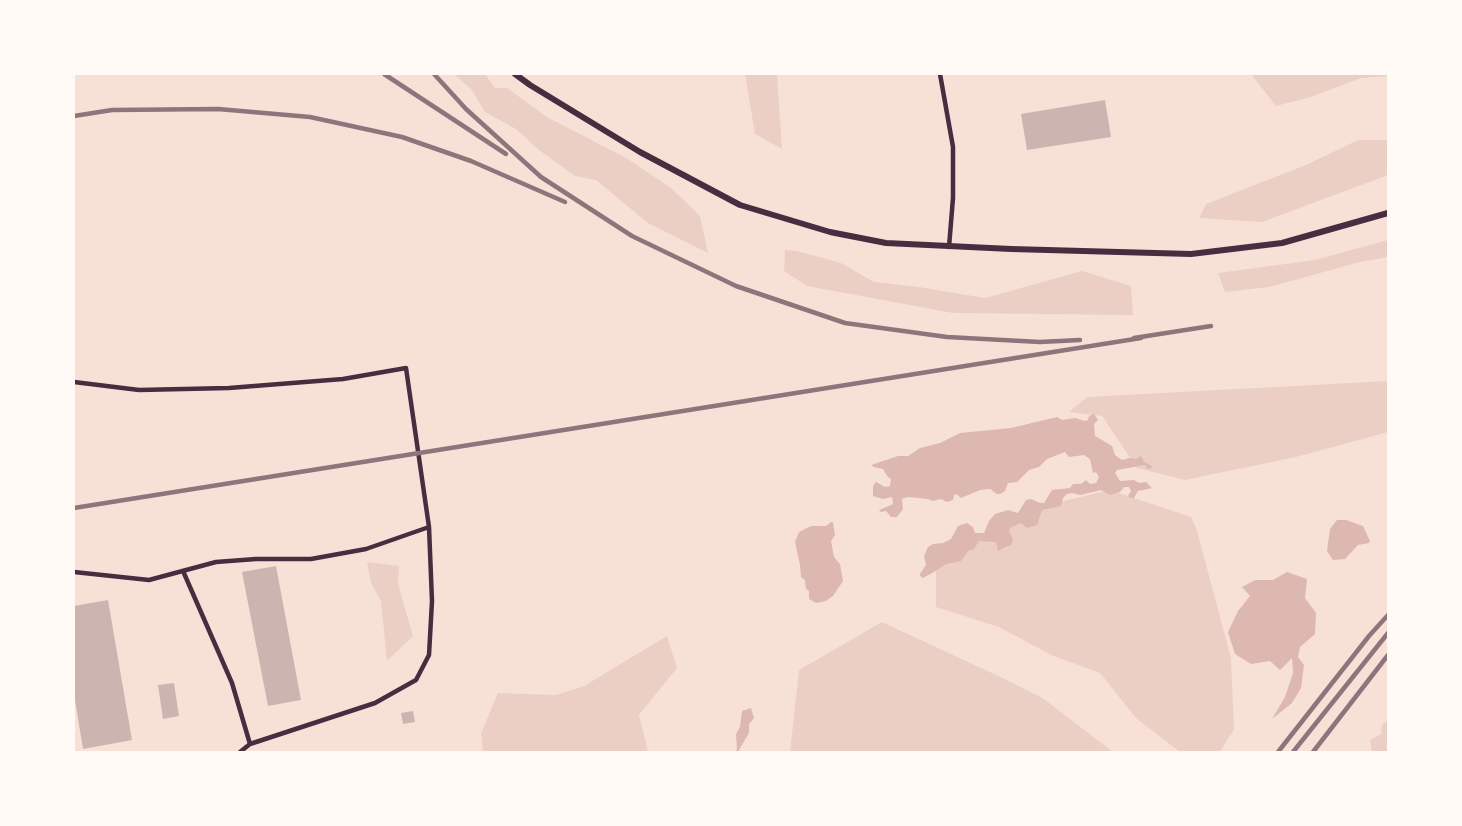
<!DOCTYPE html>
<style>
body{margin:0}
#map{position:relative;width:1462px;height:826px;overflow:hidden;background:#f7e1d7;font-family:"Open Sans",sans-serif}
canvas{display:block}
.frame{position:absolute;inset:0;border:75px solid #fffaf5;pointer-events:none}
</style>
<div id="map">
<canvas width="1462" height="826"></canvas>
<div class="frame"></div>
</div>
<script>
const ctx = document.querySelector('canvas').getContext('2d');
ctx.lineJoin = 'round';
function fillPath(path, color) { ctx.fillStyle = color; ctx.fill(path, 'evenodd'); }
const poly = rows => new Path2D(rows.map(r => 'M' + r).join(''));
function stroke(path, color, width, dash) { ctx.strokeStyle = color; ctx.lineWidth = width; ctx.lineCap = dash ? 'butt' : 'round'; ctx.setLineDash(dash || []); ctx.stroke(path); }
const green = poly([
 [454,74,485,74,495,88,507,88,547,117,628,159,671,188,700,216,708,253,648,223,596,180,575,176,539,150,516,129,485,112,471,89],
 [745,74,777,74,782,149,755,134],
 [1251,74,1388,74,1388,76,1361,78,1311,97,1276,106],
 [1358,140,1388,140,1388,175,1262,222,1199,218,1206,204,1306,165],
 [1388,240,1388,257,1360,262,1269,287,1225,292,1218,273,1315,260],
 [785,250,797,251,841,263,874,282,919,287,985,298,1082,271,1131,286,1133,315,953,313,807,286,784,271],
 [1388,381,1388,432,1296,457,1185,480,1137,468,1102,416,1069,412,1087,397],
 [1110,490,1191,517,1197,531,1231,658,1234,729,1220,752,1180,752,1136,718,1100,673,1051,655,999,627,936,607,936,565,997,526,1055,503],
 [367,562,399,566,398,584,413,636,387,661,381,601,371,583],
 [882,622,1007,680,1044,699,1113,752,790,752,799,670],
 [667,636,677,668,639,715,648,752,483,752,481,733,498,693,556,695,584,686],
 [1388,720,1388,752,1372,752,1370,740,1381,734,1382,725]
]);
const water = poly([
 [1094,414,1098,420,1094,424,1095,436,1112,446,1115,455,1122,460,1129,458,1136,459,1141,456,1144,462,1152,466,1152,468,1148,469,1145,465,1117,470,1115,473,1120,481,1134,480,1139,483,1146,482,1152,488,1138,491,1134,498,1130,498,1128,496,1131,491,1129,487,1124,487,1120,492,1110,495,1101,490,1080,495,1072,493,1067,494,1063,498,1061,506,1042,510,1037,525,1027,528,1021,523,1010,528,1009,532,1013,539,1011,545,1005,547,998,551,996,542,979,541,974,549,968,551,961,561,946,564,934,572,923,578,920,576,920,574,926,565,924,556,928,547,933,544,943,543,951,539,958,526,967,523,973,527,975,533,984,533,989,521,995,514,1008,510,1018,513,1026,500,1031,499,1040,503,1044,503,1052,490,1070,488,1073,484,1081,484,1086,480,1090,484,1096,483,1099,477,1096,472,1093,473,1090,459,1084,455,1069,457,1065,452,1047,459,1039,467,1029,470,1017,482,1008,483,1005,491,1000,494,997,494,990,489,980,490,961,498,956,494,954,495,953,500,947,502,941,499,933,501,928,499,908,497,902,499,903,509,897,517,891,517,886,511,881,512,879,510,893,504,892,497,883,499,873,496,873,486,876,482,885,487,890,486,891,479,887,476,883,469,874,467,871,465,898,456,908,456,920,448,940,443,960,433,1011,428,1057,417,1062,420,1075,418,1085,421,1088,420,1089,416],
 [1337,520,1346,520,1363,526,1370,541,1369,543,1358,545,1345,559,1333,560,1327,551,1330,529],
 [831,522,833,522,835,535,831,541,834,557,840,564,843,581,833,596,826,601,816,603,809,599,809,591,806,589,805,580,801,577,800,565,795,542,799,532,811,526,826,526],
 [1287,572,1307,579,1305,598,1316,613,1315,634,1300,647,1298,657,1304,665,1301,688,1292,703,1272,719,1285,697,1293,673,1292,658,1280,670,1270,661,1251,664,1235,654,1228,632,1238,611,1250,596,1242,587,1255,580,1273,580],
 [751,708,754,718,749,724,749,733,739,750,739,752,734,752,737,750,736,734,740,727,742,711]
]);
const building = poly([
 [1105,100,1111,137,1027,150,1021,114],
 [276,566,301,700,268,706,242,572],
 [108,600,132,740,83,749,74,694,74,606],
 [174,683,179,716,163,719,158,685],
 [413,711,415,722,403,724,401,713]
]);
const service = poly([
 [940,74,953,147,953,198,949,247],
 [74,382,139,390,229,388,343,379,406,368,429,527,432,601,429,655,416,680,375,703,250,744,240,752],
 [183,571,232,683,250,744],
 [74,572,149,580,216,562,256,559,311,559,366,549,429,527]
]);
const minor = poly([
 [515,74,530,85,640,152,740,205,830,232,886,243,1011,249,1191,254,1282,243,1388,213]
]);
const rail = poly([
 [384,74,506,154],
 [434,74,466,109,541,177,632,236,736,286,845,323,947,337,1040,342,1080,340],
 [74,116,112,110,218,109,310,117,402,137,471,161,565,202],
 [1134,338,1211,326],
 [74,508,1141,338],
 [1278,752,1369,636,1388,615],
 [1293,752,1388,633],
 [1313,752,1388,655]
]);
fillPath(green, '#ebcfc5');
fillPath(water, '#dcb8b0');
fillPath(building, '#ccb4b1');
stroke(service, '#4a2c40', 4.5);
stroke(minor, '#4a2c40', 6);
stroke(rail, '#8f747c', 4.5);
</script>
